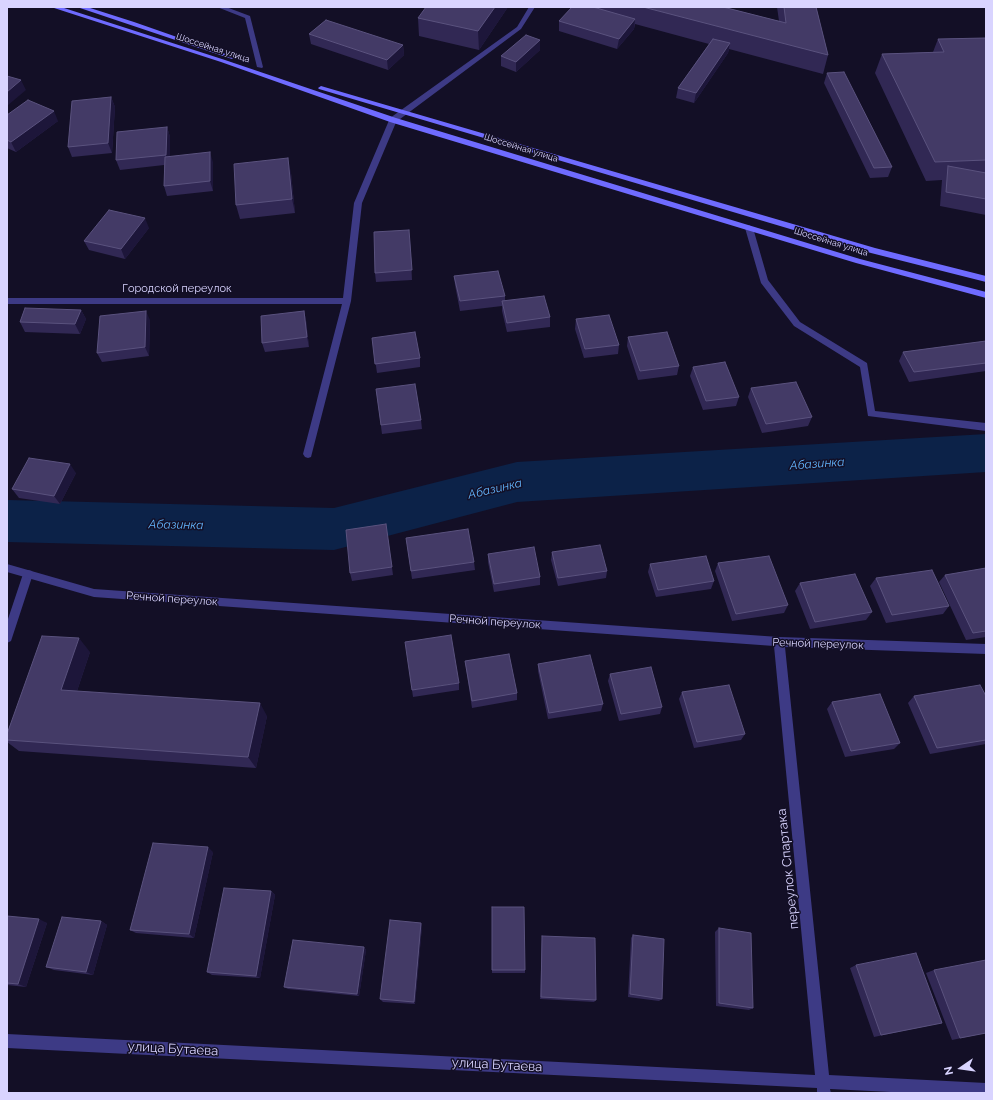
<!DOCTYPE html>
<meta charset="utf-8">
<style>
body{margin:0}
#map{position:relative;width:993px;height:1100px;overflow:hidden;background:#130f26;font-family:Raleway,sans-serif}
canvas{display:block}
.frame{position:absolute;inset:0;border:8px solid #d9d4ff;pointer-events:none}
.north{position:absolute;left:941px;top:1048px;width:40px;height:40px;-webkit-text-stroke:3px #130f26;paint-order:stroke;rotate:257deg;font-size:11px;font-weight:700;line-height:16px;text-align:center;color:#d9d4ff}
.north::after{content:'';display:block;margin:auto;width:14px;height:18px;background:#d9d4ff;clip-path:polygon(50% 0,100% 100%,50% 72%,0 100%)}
</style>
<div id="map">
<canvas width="993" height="1100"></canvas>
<div class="frame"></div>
<div class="north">N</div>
</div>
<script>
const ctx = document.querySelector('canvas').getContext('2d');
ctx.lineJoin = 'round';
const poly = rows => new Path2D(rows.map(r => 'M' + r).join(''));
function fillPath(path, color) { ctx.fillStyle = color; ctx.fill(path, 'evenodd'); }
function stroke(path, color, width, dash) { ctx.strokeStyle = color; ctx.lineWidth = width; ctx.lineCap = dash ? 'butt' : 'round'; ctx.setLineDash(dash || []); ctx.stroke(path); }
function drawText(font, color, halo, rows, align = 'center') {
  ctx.font = font + ' Raleway,sans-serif'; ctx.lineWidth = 3; ctx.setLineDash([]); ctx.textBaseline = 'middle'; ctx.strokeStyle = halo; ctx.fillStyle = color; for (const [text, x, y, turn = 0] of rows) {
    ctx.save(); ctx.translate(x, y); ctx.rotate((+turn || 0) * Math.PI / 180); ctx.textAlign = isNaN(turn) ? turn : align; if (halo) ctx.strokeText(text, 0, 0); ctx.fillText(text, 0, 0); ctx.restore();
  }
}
const river = poly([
 [986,434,986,472,517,502,334,550,7,542,7,500,334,508,517,462,986,434]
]);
const lane = poly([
 [217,7,226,7,250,16,263,67,262,68,257,67,245,18,217,7],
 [529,7,535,7,521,29,396,122,390,122,390,118,517,27,529,7],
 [749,225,753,228,768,280,800,322,867,363,875,411,986,423,986,431,868,416,860,367,794,326,761,283,745,228,749,225],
 [28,570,32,571,33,574,12,638,11,641,7,643,7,622,24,571,28,570]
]);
const street = poly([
 [390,118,396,118,397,120,362,203,351,301,311,457,308,458,305,457,303,454,342,304,7,304,7,298,343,298,354,203,390,118],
 [7,564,94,589,779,637,986,644,986,654,785,647,829,1075,986,1083,986,1093,911,1093,830,1089,831,1093,817,1093,817,1088,7,1048,7,1034,815,1075,774,646,94,597,7,572,7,564]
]);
const secondary = poly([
 [51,7,61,7,225,60,396,118,860,259,986,292,986,298,856,263,390,122,221,62,51,7],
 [77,7,87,7,134,22,237,58,232,59,77,7],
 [321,86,875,248,986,276,986,282,871,253,319,89,318,88,321,86]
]);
const wall = poly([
 [508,7,479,50,419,36,418,18],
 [571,7,723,7,779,21,777,7,816,7,828,55,823,74,729,49,728,53,694,103,676,98,678,88,709,44,635,24,634,29,617,49,559,31,559,21,572,8],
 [309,34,403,45,404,55,388,70,311,44],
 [986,38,986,215,940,206,942,180,926,181,875,73,882,54,933,52,938,39],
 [540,40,540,50,516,72,501,66,501,56],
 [827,73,892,167,888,177,870,178,824,83],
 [111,97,115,107,112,153,72,157,68,147],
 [7,115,58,121,16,152,7,148],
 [167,127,170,137,170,156,213,162,213,191,167,196,164,186,164,165,120,170,116,160],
 [291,173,295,213,240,219,236,205],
 [149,228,125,259,89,250,84,241],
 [410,240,412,280,376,282,375,273],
 [454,276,505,296,505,301,550,317,550,327,507,332,502,311,502,306,460,311,455,285],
 [81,310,86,319,80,334,25,332,20,322],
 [304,311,306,320,309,347,265,352,262,343],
 [576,319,619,345,618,354,584,358,575,329],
 [150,320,149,356,102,362,97,353],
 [628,337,679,366,677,375,638,380,627,346],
 [372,338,420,358,420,367,377,373],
 [986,341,986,371,909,382,899,361,903,352],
 [693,367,739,397,736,406,703,410,690,376],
 [751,388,812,417,808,426,762,433,748,397],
 [376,389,421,420,422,429,382,434],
 [76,473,60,504,19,498,12,489],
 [386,524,393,575,352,581,350,573],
 [406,538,474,562,475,570,412,579],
 [552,552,607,571,606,578,558,586,551,560],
 [488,554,540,577,540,585,494,592,488,562],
 [718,563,788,605,784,613,732,621,715,571],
 [650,564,714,581,711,589,656,597,648,572],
 [986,568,986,637,966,640,939,582,945,575],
 [876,578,949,606,943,614,886,623,870,586],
 [800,583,872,612,866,620,810,629,795,591],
 [90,652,77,691,267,716,256,768,19,751,7,742,7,734],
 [465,661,517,693,517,700,472,708,466,668],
 [538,664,603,704,601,711,548,719,538,671],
 [610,674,662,707,660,714,619,721,608,681],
 [459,683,459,690,413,697,412,690],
 [682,692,745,734,741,740,694,748,679,699],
 [914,696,986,696,986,744,930,754,908,703],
 [832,702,900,743,894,749,845,757,827,709],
 [213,852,194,938,136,933,130,930],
 [271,891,275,895,260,978,212,975,207,972],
 [492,907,525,970,525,973,492,973],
 [7,916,47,923,26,987,7,985],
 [101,921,107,925,93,975,54,970,46,967],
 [421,923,422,926,415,1004,383,1002,380,999],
 [719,928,753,1008,749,1010,716,1006,715,932],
 [633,935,662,999,659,1001,628,997,631,938],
 [542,936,596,1000,594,1002,540,999,542,939],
 [364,947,366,950,359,996,288,989,284,987],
 [856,965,942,1023,874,1037,850,968],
 [934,970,986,1033,952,1040,926,973]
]);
const shadedWall = poly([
 [495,7,508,7,479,50,478,31],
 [635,19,634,29,617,49,619,39],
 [540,40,540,50,516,72,516,62],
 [730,43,728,53,694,103,696,93],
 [403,45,404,55,388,70,387,60],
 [21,80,26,90,7,106,7,92],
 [111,97,115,107,112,153,108,143],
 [54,111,58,121,16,152,11,142],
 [167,127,170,137,170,165,166,155],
 [210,152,213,162,213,191,210,181],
 [288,158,291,173,295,213,292,199],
 [145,218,149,228,125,259,121,249],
 [81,310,86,319,80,334,75,324],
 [146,311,150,320,149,356,145,347],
 [304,311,306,320,309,347,307,337],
 [70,464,76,473,60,504,54,496],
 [79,638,90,652,73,703,61,690],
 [260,703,267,716,256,768,248,757],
 [208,847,213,852,194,938,189,934],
 [271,891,275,895,260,978,256,976],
 [39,919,47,923,26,987,18,984],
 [101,921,107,925,93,975,86,972],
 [421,923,422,926,415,1004,414,1002],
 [364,947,366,950,359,996,357,994]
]);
const building = poly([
 [426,7,495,7,478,31,418,18,426,7],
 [572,7,593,7,635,19,619,39,559,21,572,7],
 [643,7,723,7,786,23,784,7,816,7,828,55,643,7],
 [326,20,403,45,387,60,309,34,326,20],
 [526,35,540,40,516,62,501,56,526,35],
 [986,38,986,160,935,162,882,54,944,52,938,39,986,38],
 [713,39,730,43,696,93,678,88,713,39],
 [844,72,892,167,874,168,827,73,844,72],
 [7,76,21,80,7,92,7,76],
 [111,97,108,143,68,147,72,101,111,97],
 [28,100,54,111,11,142,7,140,7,115,28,100],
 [167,127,166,155,116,160,117,132,167,127],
 [210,152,210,181,164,186,165,157,210,152],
 [288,158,292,199,236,205,234,164,288,158],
 [948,166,986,173,986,199,946,192,948,166],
 [109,210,145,218,121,249,84,241,109,210],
 [409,230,412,270,375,273,374,232,409,230],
 [498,271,505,296,460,301,454,276,498,271],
 [544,296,550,317,507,323,502,301,544,296],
 [25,308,81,310,75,324,20,322,25,308],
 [146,311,145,347,97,353,100,316,146,311],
 [304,311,307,337,262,343,261,316,304,311],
 [609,315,619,345,585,349,576,319,609,315],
 [415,332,420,358,375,364,372,338,415,332],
 [667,332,679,366,640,371,628,337,667,332],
 [986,341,986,363,914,372,903,352,986,341],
 [725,362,739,397,706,401,693,367,725,362],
 [796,382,812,417,766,424,751,388,796,382],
 [415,384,421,420,381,425,376,389,415,384],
 [29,458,70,464,54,496,12,489,29,458],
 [386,524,392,567,350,573,346,530,386,524],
 [468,529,474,562,411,571,406,538,468,529],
 [600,545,607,571,558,578,552,552,600,545],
 [534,547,540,577,494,584,488,554,534,547],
 [706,556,714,581,658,590,650,564,706,556],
 [769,556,788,605,736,614,718,563,769,556],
 [986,568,986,631,973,633,945,575,986,568],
 [932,570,949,606,892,615,876,578,932,570],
 [855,574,872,612,815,622,800,583,855,574],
 [451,635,459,683,412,690,405,642,451,635],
 [42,636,79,638,61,690,260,703,248,757,7,740,7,734,42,636],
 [509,654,517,693,472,701,465,661,509,654],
 [590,655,603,704,549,713,538,664,590,655],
 [651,667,662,707,621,714,610,674,651,667],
 [729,685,745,734,697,742,682,692,729,685],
 [980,685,986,696,986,740,937,748,914,696,980,685],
 [880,694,900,743,851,751,832,702,880,694],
 [153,843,208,847,189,934,130,930,153,843],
 [224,888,271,891,256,976,207,972,224,888],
 [492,907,524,907,525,970,492,970,492,907],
 [7,916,39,919,18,984,7,983,7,916],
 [62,917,101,921,86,972,46,967,62,917],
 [390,920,421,923,414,1002,380,999,390,920],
 [719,928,751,933,753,1008,719,1003,719,928],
 [633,935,664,939,662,999,630,994,633,935],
 [542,936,595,938,596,1000,541,997,542,936],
 [293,940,364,947,357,994,284,987,293,940],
 [916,953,942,1023,881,1035,856,965,916,953],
 [986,960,986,1033,960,1038,934,970,986,960]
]);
const farStreetnames = [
 ["Шоссейная улица",213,48,18],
 ["Шоссейная улица",521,148,17],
 ["Шоссейная улица",831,242,17]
];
const streetNames = [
 ["Городской переулок",177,289],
 ["Речной переулок",172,599,4],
 ["Речной переулок",495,622,4],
 ["Речной переулок",818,644,2]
];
const waterNames = [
 ["Абазинка",817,464,-4],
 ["Абазинка",495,489,-13],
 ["Абазинка",176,525,1]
];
const nearStreetnames = [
 ["переулок Спартака",788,869,-96],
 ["улица Бутаева",173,1049,3],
 ["улица Бутаева",497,1065,3]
];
fillPath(river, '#0c2248');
fillPath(lane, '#3d3a85');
fillPath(street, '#3d3a85');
fillPath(secondary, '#6f6bff');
fillPath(wall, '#312854');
fillPath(shadedWall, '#1d163a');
fillPath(building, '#433a66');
stroke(building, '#5a527e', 1);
drawText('9px', '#d9d4ff', '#130f26', farStreetnames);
drawText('11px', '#d9d4ff', '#130f26', streetNames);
drawText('italic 12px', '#62b6ff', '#130f26', waterNames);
drawText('13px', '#d9d4ff', '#130f26', nearStreetnames);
</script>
